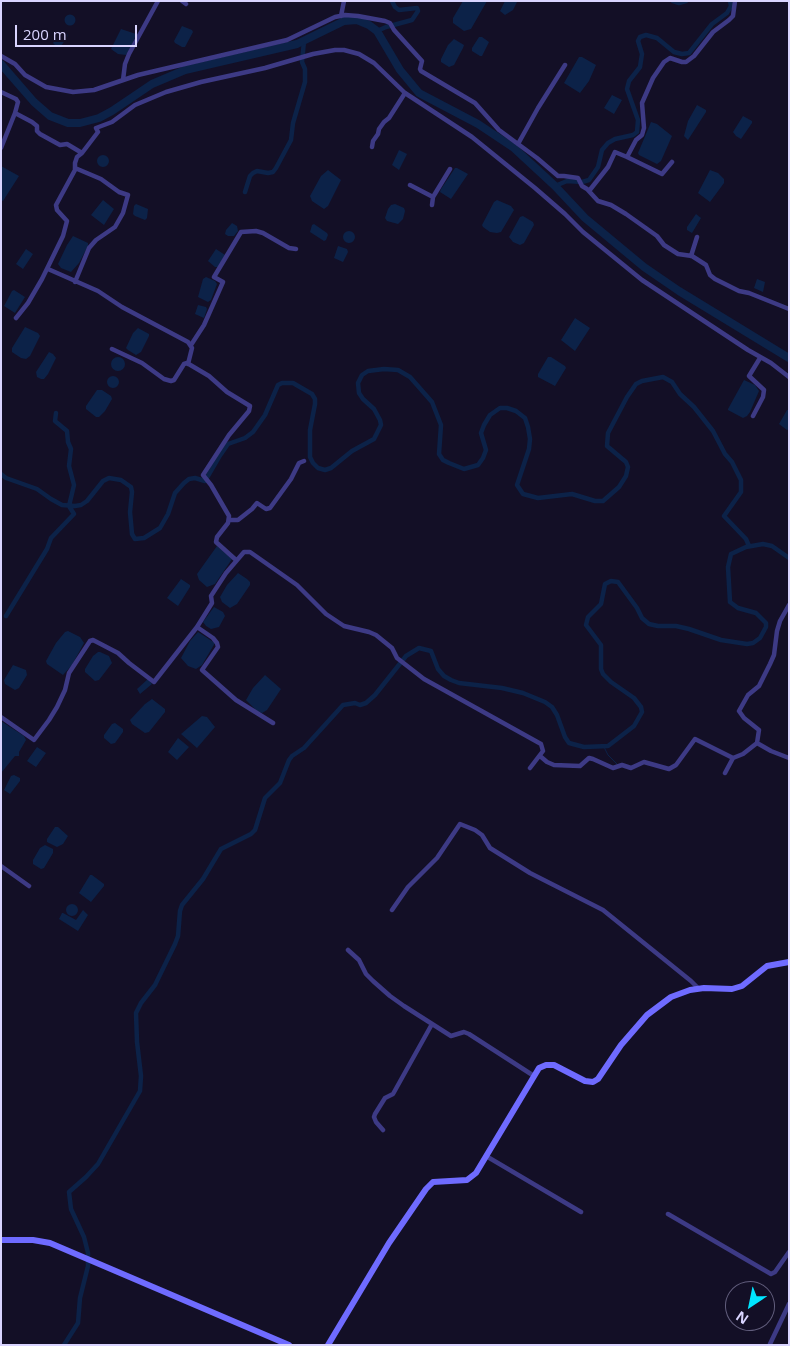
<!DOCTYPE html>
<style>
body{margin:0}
#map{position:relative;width:790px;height:1346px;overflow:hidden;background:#130f26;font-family:"Open Sans",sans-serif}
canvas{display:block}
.frame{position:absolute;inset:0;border:2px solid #d9d4ff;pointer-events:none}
.north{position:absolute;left:725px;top:1281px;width:50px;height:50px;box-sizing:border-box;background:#130f26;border:1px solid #625e7d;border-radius:50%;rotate:214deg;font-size:14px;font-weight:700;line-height:20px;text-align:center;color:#d9d4ff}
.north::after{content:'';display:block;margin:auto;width:18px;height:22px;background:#00e5ff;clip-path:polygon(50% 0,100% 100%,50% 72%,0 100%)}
.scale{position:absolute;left:15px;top:25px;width:122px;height:22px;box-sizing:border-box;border:2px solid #d9d4ff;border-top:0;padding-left:6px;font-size:15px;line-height:18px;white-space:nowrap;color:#d9d4ff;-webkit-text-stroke:4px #130f26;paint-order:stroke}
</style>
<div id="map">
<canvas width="790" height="1346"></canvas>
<div class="frame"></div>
<div class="north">N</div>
<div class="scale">200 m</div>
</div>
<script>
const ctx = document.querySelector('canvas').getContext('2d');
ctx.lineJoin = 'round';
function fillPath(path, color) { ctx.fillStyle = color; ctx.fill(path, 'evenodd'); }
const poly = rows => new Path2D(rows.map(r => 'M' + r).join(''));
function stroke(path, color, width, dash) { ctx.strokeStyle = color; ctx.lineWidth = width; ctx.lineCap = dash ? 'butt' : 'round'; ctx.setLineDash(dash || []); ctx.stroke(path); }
const water = poly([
 [463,1,487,1,471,29,464,31,453,23,453,18],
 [505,1,517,2,513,10,505,15,500,11],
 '64.5 20a5.5 5.5 0 1 1 11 0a5.5 5.5 0 1 1-11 0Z',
 [182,26,192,30,193,32,185,47,182,47,175,43,174,41],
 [121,29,136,34,133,43,126,55,118,54,111,49],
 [62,30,67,33,68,36,61,46,57,47,53,43],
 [479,37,482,37,489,42,482,56,480,56,472,51,472,48],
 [454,39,464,45,463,48,454,65,449,67,441,62,441,59,448,45],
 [579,57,582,57,596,65,589,81,580,93,564,83],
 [612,95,622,100,614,114,604,108],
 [697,105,706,110,706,112,688,140,684,136,688,121],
 [743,116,752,121,752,123,741,139,736,136,733,132],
 [651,122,657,124,672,136,661,161,657,164,639,155,638,153],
 [399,150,407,154,399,170,392,165],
 '97 161a6 6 0 1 1 12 0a6 6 0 1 1-12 0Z',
 [1,166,19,176,3,201,1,200],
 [455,168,457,168,468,174,451,199,440,192,441,189],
 [328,170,341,180,328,206,324,209,312,201,310,196,321,176],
 [710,170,718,173,724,179,724,183,710,202,698,193],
 [103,200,114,209,104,225,91,215],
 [497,200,511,206,514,210,501,232,497,233,490,232,483,227,482,225,494,202],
 [136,204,148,209,147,218,145,220,135,216,133,214,134,206],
 [395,204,404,208,405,211,403,219,398,224,387,221,385,218,388,209,391,205],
 [696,214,701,218,692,233,687,230,687,227],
 [523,216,533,222,534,225,524,243,520,245,513,242,509,237,520,217],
 [232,223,237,226,238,231,234,236,228,236,225,234,226,230],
 [314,224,327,233,328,235,326,240,324,241,310,232,312,225],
 '343 237a6 6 0 1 1 12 0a6 6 0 1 1-12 0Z',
 [73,236,88,243,88,246,79,263,71,272,61,268,58,264,67,245],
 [338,246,347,249,348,252,343,262,334,258],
 [26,249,33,254,23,269,16,264],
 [216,249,225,255,218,267,215,267,208,261],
 [206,277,215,281,217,284,211,300,208,302,198,297,203,279],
 [757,279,765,282,763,292,754,288],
 [14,290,25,297,15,313,4,306,12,291],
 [198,305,206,307,207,309,204,318,195,314],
 [575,318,590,328,575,351,561,340],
 [25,327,38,333,40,336,30,356,26,359,21,358,12,352,12,348],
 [138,328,149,334,149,336,141,352,136,355,128,350,126,348,133,333],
 [49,352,53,354,56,358,48,374,44,379,41,379,37,377,36,372],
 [548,357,551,357,565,366,566,368,555,386,538,377,538,374],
 '111 364a7 7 0 1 1 14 0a7 7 0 1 1-14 0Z',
 '107 382a6 6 0 1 1 12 0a6 6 0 1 1-12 0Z',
 [744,380,755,385,759,391,750,412,747,416,743,418,728,410,728,409],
 [97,390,102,390,111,396,112,399,105,411,99,417,96,417,86,409,86,406],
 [787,410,789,410,789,429,787,430,779,424],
 [217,546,232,559,215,584,207,587,199,580,197,574],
 [238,573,247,579,250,582,250,585,237,604,230,608,222,602,220,597,227,585],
 [181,579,190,585,190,587,178,606,167,598],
 [214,607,223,612,225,616,219,627,211,629,206,626,203,622],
 [68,631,80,637,84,643,72,665,63,675,47,664,46,661,56,643,65,632],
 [198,632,215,643,202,665,196,669,188,666,181,658,190,641],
 [98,652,100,652,109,656,112,663,99,680,95,681,85,672,85,669,93,656],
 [13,665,26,670,27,675,19,688,15,690,5,684,4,680],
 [265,675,281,689,267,710,262,713,257,711,246,700,253,688],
 [148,679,152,684,140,694,137,689],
 [152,699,165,709,165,712,149,732,145,733,132,724,130,720,145,704],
 [202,716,207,717,215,727,197,748,181,734],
 [1,721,24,736,26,740,19,752,19,756,15,756,1,773],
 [115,723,123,729,123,732,115,743,111,744,104,738,104,735,112,724],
 [178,738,189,747,177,760,168,752],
 [37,747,46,753,36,767,27,761],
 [14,775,20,778,20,781,10,794,4,790,11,776],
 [55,827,58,827,68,836,63,844,57,847,47,842,47,839],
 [45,845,53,849,53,853,44,868,41,869,33,864,33,860,40,848],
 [90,875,92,875,104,884,104,886,91,902,79,893],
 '66 910a6 6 0 1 1 12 0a6 6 0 1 1-12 0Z',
 [83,910,88,915,78,931,59,919,62,913,63,913,76,920]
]);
const stream = poly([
 [604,747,608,755,617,764]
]);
const canal = poly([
 [673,1,679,3,686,1],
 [377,31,386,27,412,20,418,11,417,8,399,10,395,7,392,1],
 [555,186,567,181,582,182,589,180,598,167,602,150,608,143,615,139,633,135,637,132,638,120,627,89,629,81,640,67,642,54,638,41,640,37,646,35,657,38,674,52,682,54,689,53,712,24,727,13,731,6,730,1],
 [245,192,250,176,253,173,257,171,268,173,273,172,276,168,291,140,293,123,305,82,305,69,302,62,304,41],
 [1,474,6,478,37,489,51,499,62,505,75,506,81,505,87,501,103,481,109,478,121,480,131,487,132,492,130,512,132,534,135,539,144,538,160,528,168,514,175,493,184,483,189,479,195,478,205,481,219,457,228,444,245,438,253,432,265,415,278,385,282,383,293,383,312,394,315,399,315,404,310,430,310,457,313,463,318,468,325,470,331,468,352,451,374,439,381,425,380,420,374,409,363,399,359,393,358,383,362,375,368,371,384,369,398,370,410,377,432,402,441,425,439,454,443,460,449,463,464,469,478,465,483,458,486,450,481,433,484,425,490,415,500,408,507,408,516,411,525,418,528,427,530,439,529,449,517,485,523,494,538,498,572,494,595,501,603,501,619,487,626,476,628,467,626,462,607,446,608,433,627,397,636,384,642,381,663,377,672,382,680,394,694,407,713,431,725,454,732,462,741,480,741,492,724,516,746,539,749,546],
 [6,616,47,549,51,538,74,514,69,506,74,485,69,466,71,449,68,442,67,431,55,421,56,413],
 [64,1345,78,1323,80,1298,88,1266,88,1253,84,1237,71,1209,69,1192,86,1177,98,1164,140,1091,141,1076,137,1042,136,1013,141,1003,155,985,175,944,178,936,180,911,182,905,203,879,221,849,251,834,255,830,265,798,280,783,289,760,292,756,304,748,343,705,355,703,360,705,366,703,375,695,406,656,419,648,431,651,438,669,444,676,451,680,459,683,502,688,523,693,545,702,552,707,557,715,565,737,569,743,584,747,608,746,634,726,642,712,641,707,634,698,611,682,603,674,601,669,601,645,586,625,588,617,601,604,605,584,611,581,618,582,637,608,642,618,649,624,658,626,676,626,689,629,721,640,747,644,753,643,760,638,766,627,766,623,756,613,738,608,730,602,728,567,731,554,746,547,763,544,772,546,789,558]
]);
const river = poly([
 [1,64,34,102,50,116,68,123,80,123,99,118,112,111,152,84,185,70,297,44,344,21,357,20,369,25,377,31,400,70,419,93,478,124,514,148,555,186,585,218,644,267,679,291,789,358]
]);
const street = poly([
 [182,1,186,4],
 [341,16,344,1],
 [1,56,15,64,25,75,46,87,73,92,94,90,138,75,287,40,335,17,345,15,358,16,385,21,390,23,394,30,422,61,420,69,421,71,475,103,499,130,537,158,558,176,564,176,578,178,582,186,587,189,598,201,611,205,626,214,657,236,664,245,678,254,692,256,706,265,710,275,715,279,739,291,749,293,789,309],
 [123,80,125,64,129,54,158,1],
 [1,92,16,99,18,102,15,113,32,122,37,126,37,131,40,134,60,145,67,144,82,153,98,132,96,128,112,122,135,105,166,92,201,82,265,68,313,54,335,50,344,50,359,54,374,63,405,93,472,137,535,188,565,214,583,232,642,280,748,350,771,363,789,377],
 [518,144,538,108,565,65],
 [372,147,373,141,378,134,379,129,384,122,389,118,405,93],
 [1,148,15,113],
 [627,157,662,174,672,162],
 [75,168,101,179,119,192,128,195,123,213,115,227,96,240,89,248,75,282],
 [410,185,433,197],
 [589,191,608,167,615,152,627,157,636,140,642,135,644,128,642,103,653,78,664,62,670,58,682,62,686,62,694,56,713,32,729,20,733,16,735,1],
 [432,205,433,197,450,169],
 [691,256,697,237],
 [48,269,98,291,122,307,188,342,192,348,188,364],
 [16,318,28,303,42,279,63,236,67,221,57,210,56,205,75,170,75,163,77,157,82,153],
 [191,345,204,325,223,282,214,277,241,232,256,231,263,233,289,248,296,249],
 [112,349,142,363,164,379,171,381,174,380,184,364,187,363,209,376,227,392,250,406,249,411,229,435,203,475,211,485,229,516,228,523,217,537,216,542,236,560],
 [753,416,763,397,764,390,749,376,760,358],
 [229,520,238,520,252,509,257,503,266,509,270,508,291,479,299,463,304,461],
 [197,627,213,638,217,643,218,647,202,670,236,700,273,723],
 [1,717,34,740,49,720,57,707,65,690,69,673,90,641,93,640,118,653,129,663,154,682,197,627,212,603,211,596,226,573,244,552,250,552,297,585,326,614,344,626,369,632,376,635,392,648,397,658,424,679,541,744,543,751,530,768],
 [757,743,759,730,744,718,739,711,748,695,759,686,770,664,774,655,777,631,780,621,789,605],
 [540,756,547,762,554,765,580,766,589,758,593,759,613,768,622,765,631,768,644,762,669,769,676,765,695,739,733,758,743,754,757,743,771,751,789,758],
 [725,773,733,758],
 [1,866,29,886],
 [392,910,408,887,437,858,460,824,475,830,482,835,490,848,530,873,603,910,691,981,698,988],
 [348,950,359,960,366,974,373,981,390,996,404,1006,451,1036,464,1032,469,1034,534,1076],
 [383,1130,376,1122,374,1117,375,1114,385,1098,393,1094,432,1024],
 [486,1156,581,1212],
 [668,1214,771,1274,775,1272,789,1252],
 [770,1344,789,1304]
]);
const secondary = poly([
 [1,1240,33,1240,50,1243,289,1345],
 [328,1345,389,1243,426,1189,433,1182,467,1180,476,1173,539,1068,546,1065,554,1065,585,1081,593,1082,598,1079,621,1045,647,1015,671,997,690,990,704,988,732,989,742,986,767,966,789,962]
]);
fillPath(water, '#0c2248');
stroke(stream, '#0c2248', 1);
stroke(canal, '#0c2248', 4.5);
stroke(river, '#0c2248', 8);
stroke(street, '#3d3a85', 4.5);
stroke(secondary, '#6f6bff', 6);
</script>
